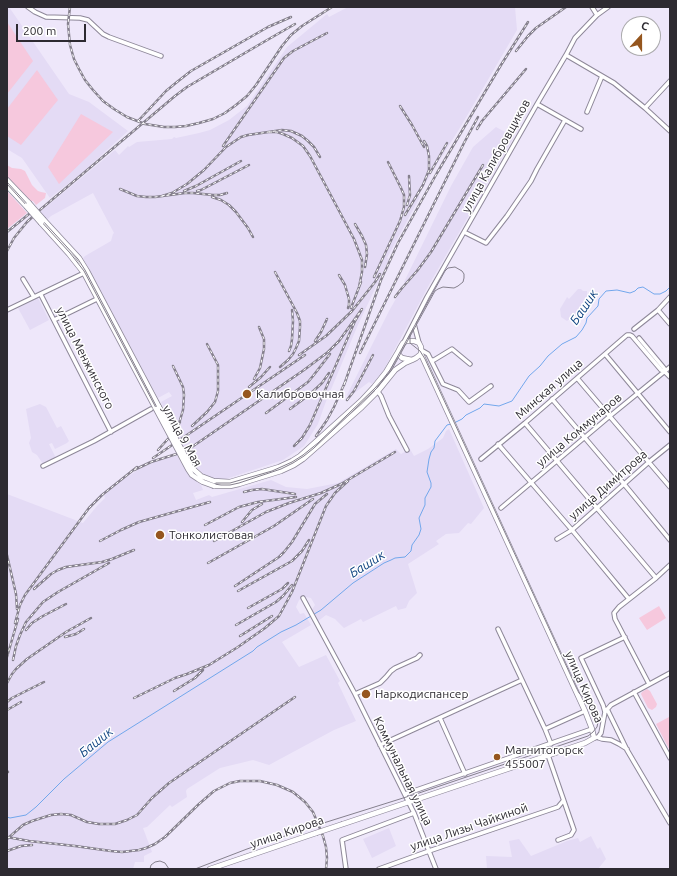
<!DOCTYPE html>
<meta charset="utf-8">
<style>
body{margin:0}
#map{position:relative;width:677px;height:876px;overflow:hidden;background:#eee7fa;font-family:Ubuntu,sans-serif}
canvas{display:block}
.frame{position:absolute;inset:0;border:8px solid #2d2a31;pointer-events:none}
.north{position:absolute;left:621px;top:16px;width:40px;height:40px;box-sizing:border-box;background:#fff;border:1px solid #abaaad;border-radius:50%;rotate:21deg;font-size:11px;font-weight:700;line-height:16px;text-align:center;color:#2d2a31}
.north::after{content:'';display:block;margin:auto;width:14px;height:18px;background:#95561e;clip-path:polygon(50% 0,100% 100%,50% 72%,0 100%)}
.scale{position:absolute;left:16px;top:24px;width:70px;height:18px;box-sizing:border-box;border:2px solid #2d2a31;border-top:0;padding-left:5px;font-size:12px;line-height:14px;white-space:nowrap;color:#2d2a31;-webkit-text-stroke:3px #fff;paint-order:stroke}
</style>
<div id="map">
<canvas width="677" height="876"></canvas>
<div class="frame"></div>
<div class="north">С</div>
<div class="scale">200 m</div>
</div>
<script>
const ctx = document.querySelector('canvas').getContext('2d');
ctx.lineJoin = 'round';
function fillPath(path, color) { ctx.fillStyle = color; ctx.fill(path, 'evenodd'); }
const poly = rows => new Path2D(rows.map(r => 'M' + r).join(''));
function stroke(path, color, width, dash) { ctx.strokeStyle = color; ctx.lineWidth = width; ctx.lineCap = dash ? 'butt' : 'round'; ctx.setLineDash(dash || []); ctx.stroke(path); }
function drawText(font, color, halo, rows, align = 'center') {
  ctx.font = font + ' Ubuntu,sans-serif'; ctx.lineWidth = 3; ctx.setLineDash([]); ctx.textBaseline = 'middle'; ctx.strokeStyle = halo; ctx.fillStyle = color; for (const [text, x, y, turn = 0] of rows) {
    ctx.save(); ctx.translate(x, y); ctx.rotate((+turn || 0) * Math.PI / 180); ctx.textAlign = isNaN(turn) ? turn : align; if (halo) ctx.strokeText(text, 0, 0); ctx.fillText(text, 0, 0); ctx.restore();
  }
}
const built = poly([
 [7,7,9,7,69,94,89,102,128,131,83,172,50,198,22,158,7,149],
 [348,7,515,7,517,30,461,126,418,195,420,197,387,258,389,259,357,327,325,404,318,424,304,446,283,460,223,480,216,479,206,476,195,466,188,456,182,443,175,448,165,417,166,412,161,402,172,396,169,392,158,398,83,258,85,256,111,241,113,234,114,233,93,193,51,216,47,220,40,212,115,150,119,155,128,146,129,147,137,142,172,139,174,137,176,138,199,133,210,130,229,120,247,106,287,47,327,14,329,17],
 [496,127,514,137,430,283,381,375,372,384,369,382,349,397,347,395,389,311,398,295,406,283,404,282,451,186,473,147],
 [578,289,581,289,583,291,587,291,587,296,591,300,583,311,582,318,577,320,574,315,567,321,561,317,560,309,566,299,567,297,569,299],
 [38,298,49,320,30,330,18,308],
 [40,404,46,407,57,428,61,426,69,441,67,443,55,449,52,443,49,444,56,458,43,464,37,455,32,452,29,443,31,438,26,409],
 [449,429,484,508,471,524,468,523,459,533,446,534,436,541,439,544,408,564,417,593,409,601,406,608,398,610,396,606,363,622,361,619,344,628,335,619,326,615,317,622,311,611,315,605,311,598,305,597,299,600,296,607,300,614,304,613,311,625,282,642,299,667,326,655,340,681,338,683,356,721,334,730,269,765,253,760,220,768,187,789,186,791,187,797,172,807,170,805,147,827,143,828,152,852,144,856,144,862,135,862,133,869,7,869,7,494,83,523,97,506,105,498,104,495,124,479,144,466,146,466,170,455,172,457,176,454,186,471,193,479,201,485,203,490,193,493,196,500,209,495,212,497,271,480,286,487,307,489,338,483,396,449,401,454,410,449,414,456,428,449,443,438,446,431],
 [389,828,396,846,372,858,363,839],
 [591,836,597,848,598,849,600,847,606,859,598,869,487,869,486,856,512,857,509,841,519,839,531,856,567,841,578,838,580,842]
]);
const green = poly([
 [7,22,33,61,7,94],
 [37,70,58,100,21,145,7,136,7,109],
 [81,114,113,132,59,184,48,167],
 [7,165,12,168,21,169,25,171,32,185,38,191,41,192,46,193,45,198,36,205,33,201,31,201,7,177],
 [7,191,27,213,7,229],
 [659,606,666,618,647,630,639,618],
 [647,689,650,691,657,704,656,707,652,710,648,708,641,694,642,692],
 [669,717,670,719,670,751,656,724]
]);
const stream = poly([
 [454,423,462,419,466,415,480,408,484,404,499,406,512,401,529,376,540,366,548,356,562,344,576,337,582,330,586,323,587,318,598,306,599,299,606,291,617,290,630,293,635,291,638,288,643,287,654,294,660,294,666,291,670,287],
 [7,817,10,818,26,815,36,807,64,779,108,742,253,651,257,647,281,632,296,625,321,610,353,583,384,563,391,560,395,558,405,557,411,551,412,545,419,535,421,529,419,518,425,505,425,498,431,487,431,483,427,472,429,459,431,452,434,448,435,441,447,425,451,424]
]);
const minor = poly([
 [28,7,35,12,46,17,80,18,88,20,103,34,109,37,161,56],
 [592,7,597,15],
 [566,55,614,83,645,108,670,131],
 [537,104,581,129],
 [645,108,670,81],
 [587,112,602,76],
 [464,232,486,243,507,216,531,181,537,169,565,120],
 [23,279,34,297],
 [41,295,111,432],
 [7,310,84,273],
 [658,310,670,324],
 [54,320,99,298],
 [414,324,419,343],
 [634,329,658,310,670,297],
 [639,338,664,368,665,372],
 [404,342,427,297,464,232,537,104,566,55,575,38,597,15,608,7],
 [421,350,428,354,443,384,458,390,469,402,491,386],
 [605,354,670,432],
 [431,360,434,360,452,349,470,364],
 [577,378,670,487],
 [376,389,381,396,389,416,407,450],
 [552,399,624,484,670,540],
 [525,423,656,578],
 [498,444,572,530,629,599],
 [481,459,525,423,627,335,630,335,632,336,661,370,665,372,670,377],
 [43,466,94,441,151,409],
 [501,508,610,416,670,367],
 [557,539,572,530,649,462,670,445],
 [303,598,355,694,414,813,436,869],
 [498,629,545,729,551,744],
 [649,684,615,619,614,613,619,607,656,578,670,565],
 [634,692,670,758],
 [355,694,380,683,386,677,391,671,395,668,417,658,420,655],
 [607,709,627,750,670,823],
 [605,712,603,705,581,658,625,637],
 [440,718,465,774],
 [545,729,585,711],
 [598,737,599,738,602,739,611,740,619,744,627,749],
 [594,738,598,737,601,733,605,712,611,705,670,673],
 [380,745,522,680],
 [548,755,574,830,571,835,558,840],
 [405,794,592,729],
 [346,869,342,840,414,813],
 [379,869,429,851,558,807,563,801]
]);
const major = poly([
 [7,180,29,203],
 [7,186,26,206],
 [44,220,79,258,87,271,159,407],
 [41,223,69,254,84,273,156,409],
 [406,341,414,341,419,343,421,347,421,354,416,358,412,360,402,358,398,354,398,352,400,348,403,343,406,341],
 [214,481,230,482,279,467,292,461,300,456,361,401,374,387,386,372,398,352],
 [214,486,230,486,239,484,281,471,294,465,303,459,362,407,378,391,395,370,405,363,412,360],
 [343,824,585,743,594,738,592,729,585,711,421,354],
 [210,869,316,833]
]);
const tram = poly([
 [7,182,78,259,85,270,105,308,186,463,194,473,200,477,204,480,215,483,230,483,272,471,292,462,303,455,318,443,375,388,383,379,390,370,445,271,448,268,455,267,462,271,464,274,464,278,463,282,458,286,454,288,443,287,438,289,435,291,391,371,384,379,376,389,314,448,304,456,293,463,281,469,239,483,230,485,221,485,214,484,208,483,199,478,193,474,185,463,84,271,70,253,7,184],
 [150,869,151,865,155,862,160,861,165,863,169,869],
 [195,869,247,849,314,826,419,793,588,736,593,732,597,727,598,722,596,715,591,706,579,693,576,687,425,359,420,351,410,343,410,335]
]);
const rail = poly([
 [70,7,68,24,70,45,74,59,79,69,85,80,93,90,103,101,114,109,127,117,145,124,164,127,175,127,186,126,199,123,213,119,225,113,236,105,247,96,256,85,282,46,291,35,302,26,332,7],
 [516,51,528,36,536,28,566,7],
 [400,106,412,125,424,147],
 [138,121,166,91,177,82,191,71,268,27,291,17],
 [477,129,482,121,526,69],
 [269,132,277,132,283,134,292,138,303,146,310,156,354,239,359,252,362,260,362,272,359,287],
 [223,146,284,58,293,51,327,33],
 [430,173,447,143],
 [120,189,137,196,146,197,155,197,185,193,193,193,213,195,220,195,227,193],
 [184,191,196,186,241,161],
 [197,191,201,190,249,165],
 [162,196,172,193,187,184,204,170,226,147,241,137,248,135,282,130,291,131,302,136,308,141,314,147,320,157],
 [212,197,221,200,229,205,236,212,248,228,253,237],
 [407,205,410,195,409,176],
 [405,215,423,185,429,170,429,156,427,146,424,141],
 [355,224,362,236,366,245,367,254,365,267],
 [7,232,29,214],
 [7,251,14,238,27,222,41,209,175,96,187,87,262,43,295,24],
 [275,272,297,313,300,321,300,327,299,341,296,348,293,354,288,360,280,367],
 [339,275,345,285,349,299,349,305,348,308],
 [374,277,400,221,404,207,404,195,401,188,388,162],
 [395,297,402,288,417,271,431,252,483,165],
 [351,308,361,282],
 [315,341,321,332,327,319],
 [289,351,291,346,292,339,293,321,292,310],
 [360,353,464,143,478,117],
 [299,355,326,336,352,311,375,282,380,274],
 [173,366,183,387,184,395,183,410,178,427],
 [254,379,260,368,264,349,264,339,259,327],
 [344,385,374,300,381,280,398,243,437,173,501,65,528,22],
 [249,387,261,377,270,367],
 [347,400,354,391,373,355],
 [290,409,309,395,322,383,329,373],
 [266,413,308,382,313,376,330,354],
 [192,426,207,412,215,402,218,391,218,365,207,344],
 [316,436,327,420,334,407,346,380],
 [158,450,175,431,180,422],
 [153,458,305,355],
 [134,470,151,462,186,451,304,370,328,352,339,341,362,309,355,321,310,425,302,438,294,446],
 [244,492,252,490,262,489,295,494],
 [242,522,252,510,262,504],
 [205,525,239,507,258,502,296,497],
 [100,541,121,530,139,522,210,502],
 [214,541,266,512,289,503,321,493,341,484,395,452],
 [7,555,16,594,17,609],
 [208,563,274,526,313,499],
 [235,586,279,557,284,552,292,542,315,504,327,494],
 [34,589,51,574,58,570,66,567,102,562,112,559,134,550],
 [238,591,292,561,302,551,309,540],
 [248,608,282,589,288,583],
 [15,623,20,605,25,595,89,508,102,495,137,467],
 [236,625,276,602,283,596,292,585],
 [26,630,32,623,43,616,66,604],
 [240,636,272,616],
 [65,637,76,634,84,629],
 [7,657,18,619],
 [13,660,16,646,20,635,26,622,43,602,58,592,109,563],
 [7,683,12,674,16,669,27,659,66,632,91,618],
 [174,691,195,678,203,670],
 [134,698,175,678,187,674,209,665,238,647,265,628,279,616,292,592,326,506,335,493,348,481],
 [7,702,12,698,44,682],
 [7,710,21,702],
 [7,771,8,772],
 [7,837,29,841,75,846,111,851,122,852,139,850,146,848,155,844,165,837,199,804,214,791,230,783,240,781,260,781,277,785,293,792,305,802,313,812,323,836,326,847,327,858,326,869],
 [7,839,23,825,32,821,51,815,61,814,71,815,87,822,99,824,115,824,127,820,137,815,152,798,169,783,295,697],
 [7,851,21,846,32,845]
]);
const majorBridge = poly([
 [29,203,44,220],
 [26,206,41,223],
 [159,407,191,467,201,476,214,481],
 [156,409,188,469,192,475,198,479,203,482,214,486],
 [316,833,343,824]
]);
const markers = [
 [247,394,5,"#95561e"],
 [160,535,5,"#95561e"],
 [366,694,5,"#95561e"],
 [497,757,4,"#95561e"]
];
const streetNames = [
 ["улица Калибровщиков",496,156,-61],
 ["улица Менжинского",85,358,63],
 ["Минская улица",549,389,-41],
 ["улица Коммунаров",579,430,-40],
 ["улица 9 Мая",182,436,61],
 ["улица Димитрова",608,485,-41],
 ["улица Кирова",584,687,66],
 ["Коммунальная улица",403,771,64],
 ["улица Лизы Чайкиной",469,827,-19],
 ["улица Кирова",287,832,-19]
];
const poiNames = [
 ["Калибровочная",256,394],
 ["Тонколистовая",169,535],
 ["Наркодиспансер",375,694],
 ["Магнитогорск",505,750],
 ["455007",505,764]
];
const waterNames = [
 ["Башик",584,307,-56],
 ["Башик",367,564,-32],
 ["Башик",96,742,-39]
];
fillPath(built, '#e4dbf5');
fillPath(green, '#f6c8dd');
stroke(stream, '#72a7ec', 1);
stroke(minor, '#8e8899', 5.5);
stroke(major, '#8e8899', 6);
stroke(minor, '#fff', 3.5);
stroke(major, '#fff', 4.5);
stroke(tram, '#85808d', 1);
stroke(rail, '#85808d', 2.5);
stroke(rail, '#fff', 1, [3]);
stroke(majorBridge, '#8e8899', 6, []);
stroke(majorBridge, '#fff', 4.5);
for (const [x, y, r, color] of markers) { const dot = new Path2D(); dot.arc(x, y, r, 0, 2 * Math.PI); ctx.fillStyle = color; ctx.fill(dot); stroke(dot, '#fff', 1.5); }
drawText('12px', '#2d2a31', '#fff', streetNames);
drawText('12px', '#2d2a31', '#fff', poiNames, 'left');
drawText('italic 13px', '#0e4380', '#fff', waterNames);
</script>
